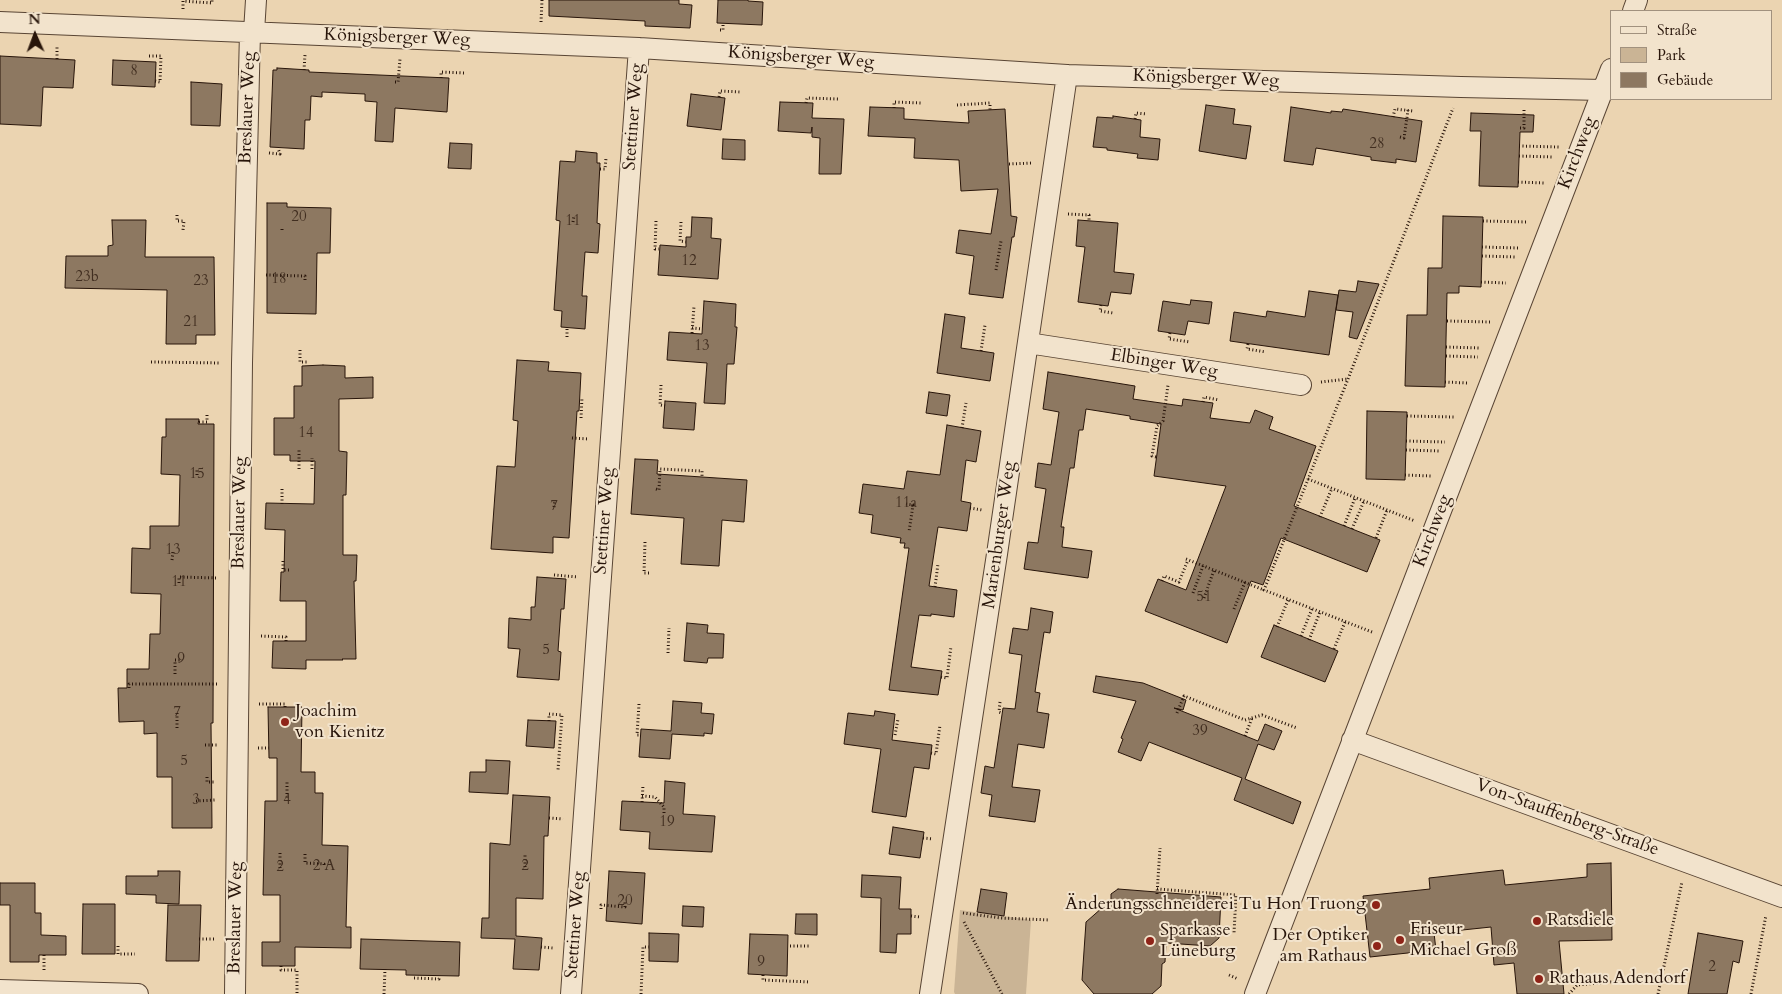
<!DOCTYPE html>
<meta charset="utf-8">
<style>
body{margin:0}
#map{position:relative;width:1782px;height:994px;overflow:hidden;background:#ebd4b1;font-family:Cardo,serif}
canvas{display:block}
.legend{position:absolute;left:1610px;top:10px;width:162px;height:90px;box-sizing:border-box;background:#f2e3cc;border:1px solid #a1917e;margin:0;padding:6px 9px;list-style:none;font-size:15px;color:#28150a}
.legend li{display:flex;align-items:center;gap:10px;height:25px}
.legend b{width:25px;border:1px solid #a1917e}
.north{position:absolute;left:10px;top:10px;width:50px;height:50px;-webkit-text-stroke:4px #f2e3cc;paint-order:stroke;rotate:358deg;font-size:14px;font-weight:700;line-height:20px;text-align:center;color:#28150a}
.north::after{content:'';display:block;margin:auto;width:18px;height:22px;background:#28150a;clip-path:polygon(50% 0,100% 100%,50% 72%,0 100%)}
</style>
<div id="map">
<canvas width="1782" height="994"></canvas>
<ul class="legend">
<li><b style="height:6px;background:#f2e3cc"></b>Straße</li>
<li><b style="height:14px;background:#cab495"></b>Park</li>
<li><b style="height:14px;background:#8d7861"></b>Gebäude</li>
</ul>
<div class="north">N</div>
</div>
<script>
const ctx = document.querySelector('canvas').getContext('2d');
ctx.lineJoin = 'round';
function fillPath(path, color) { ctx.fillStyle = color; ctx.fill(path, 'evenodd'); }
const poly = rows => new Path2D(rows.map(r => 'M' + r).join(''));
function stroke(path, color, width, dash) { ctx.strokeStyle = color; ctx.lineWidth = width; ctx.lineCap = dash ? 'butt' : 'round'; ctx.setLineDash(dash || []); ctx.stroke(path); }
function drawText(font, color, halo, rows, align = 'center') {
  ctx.font = font + ' Cardo,serif'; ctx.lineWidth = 4; ctx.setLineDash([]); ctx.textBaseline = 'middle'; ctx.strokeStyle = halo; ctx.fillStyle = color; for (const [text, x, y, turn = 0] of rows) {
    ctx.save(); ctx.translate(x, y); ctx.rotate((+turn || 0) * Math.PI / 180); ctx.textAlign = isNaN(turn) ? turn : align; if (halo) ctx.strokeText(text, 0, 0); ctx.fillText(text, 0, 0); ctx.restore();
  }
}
const green = poly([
 [960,910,1031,920,1026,994,955,994,954,992]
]);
const building = poly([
 [549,0,679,0,679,4,692,5,690,28,645,26,645,21,549,16,549,0],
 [718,0,748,0,748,1,763,2,762,25,717,23,718,0],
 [0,56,75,60,73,88,43,87,41,126,0,124,0,56],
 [113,60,156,62,155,87,112,85,113,60],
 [277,68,309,70,309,72,449,78,447,112,395,108,393,142,375,141,377,102,365,101,365,94,322,92,322,97,311,96,310,120,305,120,304,149,270,147,273,70,277,70,277,68],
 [191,82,222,84,220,126,191,125,191,82],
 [691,94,725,98,721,130,687,126,691,94],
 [780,102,813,103,812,118,844,119,841,174,819,174,820,138,812,137,812,127,811,133,778,131,780,102],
 [1206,105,1235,109,1233,124,1251,126,1246,159,1199,151,1206,105],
 [870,107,904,108,904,119,969,123,968,111,1005,109,1011,216,1017,217,1014,237,1012,237,1003,298,969,294,974,256,956,253,959,230,991,234,998,189,961,191,959,160,914,158,915,138,868,136,870,107],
 [1291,107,1331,113,1331,111,1342,112,1343,109,1422,121,1416,162,1396,159,1396,163,1371,160,1371,157,1316,148,1313,165,1284,161,1291,107],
 [1471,113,1534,115,1533,132,1520,132,1518,187,1479,186,1481,131,1470,131,1471,113],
 [1113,116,1141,120,1140,137,1160,139,1158,160,1137,158,1138,154,1107,150,1107,148,1093,147,1097,117,1113,118,1113,116],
 [723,139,745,140,745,160,722,159,723,139],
 [450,143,472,144,471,169,448,168,450,143],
 [576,151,597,153,597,163,600,163,597,223,600,224,598,253,585,252,582,296,587,296,585,329,561,327,562,311,554,310,560,221,556,220,560,161,575,162,576,151],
 [267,203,287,203,287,207,331,208,330,253,317,253,316,314,267,313,267,203],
 [1443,216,1483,217,1481,287,1459,286,1459,293,1447,293,1445,387,1405,386,1407,315,1427,315,1428,268,1442,268,1443,216],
 [692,217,712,218,711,238,721,239,718,279,658,275,660,245,686,247,686,237,691,237,692,217],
 [112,220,146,220,145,257,214,257,215,335,196,335,196,344,166,344,167,290,65,288,66,256,108,256,108,246,113,245,112,220],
 [1078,220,1118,223,1114,272,1134,274,1131,294,1111,292,1108,306,1078,302,1085,247,1076,246,1078,220],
 [1358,281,1379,284,1357,339,1349,337,1353,312,1336,310,1339,290,1356,292,1358,281],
 [1309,291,1338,295,1329,355,1230,341,1234,312,1266,317,1267,311,1305,317,1309,291],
 [1191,300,1212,302,1209,324,1188,321,1185,335,1158,331,1163,301,1190,305,1191,300],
 [704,301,736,304,735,327,737,327,734,364,727,364,725,404,704,403,707,363,667,360,669,332,702,334,704,301],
 [945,314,965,317,961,348,994,353,990,381,937,373,945,314],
 [517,360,549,362,548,371,581,373,579,411,577,411,569,538,553,537,553,553,491,549,497,466,515,467,518,421,513,420,517,360],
 [323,365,345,366,345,378,373,377,373,398,339,399,339,451,347,452,346,495,343,495,343,555,357,555,356,581,354,581,356,659,342,659,343,660,306,660,306,669,272,668,273,641,306,641,306,601,280,601,281,572,284,572,285,530,265,529,266,503,314,504,315,461,290,461,290,455,274,455,274,418,294,418,294,386,302,386,302,366,323,365],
 [1048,372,1135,386,1133,399,1182,406,1183,399,1213,403,1210,418,1250,423,1255,410,1273,417,1269,429,1316,446,1294,506,1380,540,1367,572,1281,538,1263,585,1251,581,1227,643,1145,611,1158,579,1186,590,1226,486,1154,476,1161,424,1130,419,1130,416,1086,409,1083,430,1079,430,1074,468,1070,468,1061,527,1064,527,1062,547,1092,551,1088,578,1024,569,1028,542,1038,543,1046,489,1035,487,1038,463,1051,465,1059,412,1043,409,1048,372],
 [929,392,950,395,947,416,926,413,929,392],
 [665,401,696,403,694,430,663,428,665,401],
 [1367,411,1407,412,1405,480,1366,479,1367,411],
 [166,419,199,419,198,424,214,424,213,723,211,723,212,828,172,828,172,777,157,777,157,733,144,734,144,721,119,722,118,688,127,688,127,669,149,669,150,634,160,634,161,594,131,593,132,548,150,549,150,526,179,526,180,475,161,474,162,437,166,437,166,419],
 [947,425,981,431,976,462,966,460,961,501,971,503,967,531,938,527,929,586,957,590,954,617,931,614,931,616,919,615,911,667,942,671,938,695,889,690,909,548,904,548,905,543,900,543,901,538,871,533,873,515,859,513,863,484,904,489,907,471,940,475,947,425],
 [635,459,658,460,657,474,747,480,744,522,722,520,719,566,681,564,684,518,631,514,635,459],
 [537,577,566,579,564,609,561,609,558,651,561,652,559,680,517,677,520,649,508,648,509,618,531,620,531,607,535,607,537,577],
 [1031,608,1053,612,1050,633,1044,632,1035,692,1040,693,1037,712,1049,714,1044,748,1018,744,1012,787,1040,790,1035,822,989,816,992,795,981,793,985,766,994,768,1003,708,1015,709,1022,655,1009,653,1013,628,1028,630,1031,608],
 [687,623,708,625,707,633,724,634,723,658,708,658,707,663,684,661,687,623],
 [1274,625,1338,651,1325,682,1261,657,1274,625],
 [1096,676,1143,683,1186,700,1183,710,1174,708,1258,741,1265,724,1282,731,1274,750,1258,744,1245,779,1301,802,1293,824,1234,800,1242,778,1149,742,1141,761,1118,752,1123,739,1121,738,1136,701,1093,692,1096,676],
 [673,701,702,703,701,713,714,714,712,734,704,733,704,736,672,734,670,759,639,757,641,729,671,731,673,701],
 [268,707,302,707,301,772,315,772,315,793,323,793,322,845,348,846,346,927,351,927,351,948,295,947,295,966,262,966,262,942,280,942,280,895,263,895,265,801,277,801,277,758,269,758,268,707],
 [875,711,895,714,892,740,932,745,929,769,914,767,906,817,872,812,881,749,844,744,848,713,874,716,875,711],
 [528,720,556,721,554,748,526,746,528,720],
 [486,760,510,761,508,794,469,792,470,772,486,772,486,760],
 [665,781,685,783,683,814,715,816,712,852,649,849,650,832,620,830,622,801,664,803,665,781],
 [513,795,550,797,548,836,544,836,543,899,516,898,516,936,542,938,539,970,513,969,515,939,481,938,482,918,489,918,490,843,510,845,513,795],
 [893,827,924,832,920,858,889,854,893,827],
 [1611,863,1612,940,1559,941,1564,994,1517,994,1514,963,1494,965,1491,927,1434,933,1436,950,1370,957,1363,896,1430,889,1429,878,1503,870,1505,885,1587,877,1587,864,1611,863],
 [158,871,180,871,179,904,156,903,156,895,126,894,126,876,158,876,158,871],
 [609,871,645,873,642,924,606,921,609,871],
 [862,875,901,877,899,909,911,909,911,934,897,934,896,953,880,952,881,898,861,897,862,875],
 [0,883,35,883,35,913,41,913,41,935,66,936,66,955,39,955,39,962,10,962,10,905,0,905,0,883],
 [981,889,1007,893,1004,916,977,912,981,889],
 [1118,889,1221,897,1219,938,1210,946,1166,943,1165,962,1162,964,1161,986,1152,994,1094,994,1082,980,1086,922,1111,900,1111,894,1118,889],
 [83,904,115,904,115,954,82,954,83,904],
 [168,905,201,905,199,961,166,961,168,905],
 [683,906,704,907,703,927,682,926,683,906],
 [796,914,817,914,817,935,795,934,796,914],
 [649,933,679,934,678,962,649,961,649,933],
 [1698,933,1743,941,1739,963,1733,961,1727,994,1688,994,1698,933],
 [750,934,788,935,787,976,748,974,750,934],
 [361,939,460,942,459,976,406,975,406,970,360,969,361,939]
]);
const path = poly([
 [183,9,183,1,212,3,212,0],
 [541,22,542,0],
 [720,30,723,30,723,23],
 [149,56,161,56,160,82,155,81],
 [57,59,57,45],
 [304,70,305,55],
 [441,78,441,72,465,73],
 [395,82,398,82,400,59],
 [719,97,720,91,741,92],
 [806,103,807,98,838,99],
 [957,105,990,103,990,110],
 [894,108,894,102,922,103],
 [1393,117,1395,109,1413,111],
 [1135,119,1136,113,1147,114],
 [1520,128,1524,128,1524,110],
 [1400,137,1404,138,1408,110],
 [1519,146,1559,147],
 [269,153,280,154,278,148],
 [1519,156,1553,157],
 [1009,164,1033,163],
 [600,169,605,169,606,158],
 [1518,182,1545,183],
 [1068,214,1089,215,1089,221],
 [177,215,177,221,184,221,183,230],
 [656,221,655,249,659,249],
 [1483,221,1528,222],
 [573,222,574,216],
 [681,222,680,241,686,242],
 [282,229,282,232],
 [1482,247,1519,248],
 [1482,256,1516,257],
 [996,270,1001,241],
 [266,275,305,276,305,281],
 [1481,282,1506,283],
 [1101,305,1100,311,1113,313],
 [1447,321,1491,322],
 [692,328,702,329],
 [692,333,694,306],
 [1170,333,1169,339,1190,342],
 [567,337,567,328],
 [1248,344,1247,349,1266,352],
 [1446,347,1480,348],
 [300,350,300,362,307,362],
 [981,351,985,325],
 [1446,356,1478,357],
 [151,362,221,363],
 [1321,382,1348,379],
 [1445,382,1467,383],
 [661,385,660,405,665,406],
 [1203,402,1204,397,1219,400],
 [1407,416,1454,417],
 [581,418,582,397],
 [199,422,207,422,207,414],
 [962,428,966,403],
 [572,438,589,439],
 [1406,441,1445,442],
 [1406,450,1440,451],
 [1156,457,1152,456,1157,426,1163,421,1168,385],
 [299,469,299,450],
 [312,469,312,458],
 [197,475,197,469],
 [1405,475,1432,476],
 [1308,479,1415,521],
 [656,489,659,490,660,469,702,471,702,477],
 [282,504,282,487],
 [906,504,913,505,909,532],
 [554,507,555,500],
 [970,508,982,510],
 [1320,517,1332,488],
 [1344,526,1355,498],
 [1352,529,1364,501],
 [1376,538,1387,510],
 [645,542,644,573,650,573],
 [1186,559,1264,590],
 [172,560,173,551],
 [283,561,283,570,290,570],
 [554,575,578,577],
 [1162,581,1164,576,1179,582,1188,560],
 [179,583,179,577,218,578],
 [935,587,938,564],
 [1193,593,1203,566],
 [1204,598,1214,570],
 [1234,609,1245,582],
 [1277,627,1288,600],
 [1372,632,1264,590,1348,379,1453,108],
 [261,636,286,637,286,641],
 [1301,636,1312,609],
 [1309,640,1320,612],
 [1334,649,1345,622],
 [668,653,669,628],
 [175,674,175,660,181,660],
 [941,677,947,678,951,646],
 [129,688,129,684,217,684],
 [1000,702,999,712,1002,713],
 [259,704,285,704,285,707],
 [639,704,637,735,641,735],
 [177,713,177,728],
 [1177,713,1184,696,1245,720,1262,715,1297,728],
 [549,721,549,714,562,715,558,770],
 [895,735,898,719],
 [1245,736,1252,718],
 [205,745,217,745],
 [258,748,269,748],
 [931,753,936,754,940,725],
 [207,777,207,782,216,782],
 [642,796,655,797,664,807,664,813],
 [196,801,215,800],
 [287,801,287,780],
 [642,802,643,785],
 [549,818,563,819],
 [923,838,933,839],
 [305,854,305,863,324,864,324,867],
 [525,867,525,855],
 [280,868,280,853],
 [1157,889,1236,895,1234,933],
 [1157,894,1160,848],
 [601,909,601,905,625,907,625,902],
 [963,913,1001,918,1050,920],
 [911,916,920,917],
 [964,922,1002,994],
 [199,939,214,939],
 [1163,945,1164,945],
 [118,946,118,954,135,954],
 [790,946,811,946],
 [541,947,553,948],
 [44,955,44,970],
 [281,966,281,970,297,970,297,994],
 [763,975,763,980,810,982],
 [1229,975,1238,979],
 [414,978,439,979,439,976],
 [384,994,385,969],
 [641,994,643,947,649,947],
 [1569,994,1577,985,1621,981],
 [1658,994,1682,882],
 [1751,994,1766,915]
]);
const minor = poly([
 [1633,11,1637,0],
 [0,22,639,48,1067,75,1461,87,1603,90],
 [254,32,256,0],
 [1028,343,1301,385],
 [1352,740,1782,897],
 [0,990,138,994],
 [235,994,242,363,250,32],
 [571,994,639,48],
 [930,994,997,554,1067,75],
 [1255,994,1611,69]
]);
const markers = [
 [285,722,5,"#8f2418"],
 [1376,905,5,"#8f2418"],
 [1537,921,5,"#8f2418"],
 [1400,940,5,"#8f2418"],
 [1150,941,5,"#8f2418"],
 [1377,946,5,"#8f2418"],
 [1539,979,5,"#8f2418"]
];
const numberNames = [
 ["8",134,72],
 ["28",1377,145],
 ["20",299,218],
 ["11",573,222],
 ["12",689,262],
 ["23b",87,278],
 ["18",279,280],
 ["23",201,282],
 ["21",191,323],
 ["13",702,347],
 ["14",306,434],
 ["15",197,475],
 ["11a",906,504],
 ["7",554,507],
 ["13",173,551],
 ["11",179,583],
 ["51",1204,598],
 ["5",546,651],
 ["9",181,660],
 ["7",177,713],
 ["39",1200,732],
 ["5",184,762],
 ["3",196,801],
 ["4",287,801],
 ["19",667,823],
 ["2 A",324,867],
 ["2",525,867],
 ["2",280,868],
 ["20",625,902],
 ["9",761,963],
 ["2",1712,968]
];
const streetNames = [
 ["Königsberger Weg",397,38,2],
 ["Königsberger Weg",801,58,4],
 ["Königsberger Weg",1206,79,2],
 ["Breslauer Weg",248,108,-88],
 ["Stettiner Weg",634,117,-86],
 ["Kirchweg",1578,153,-69],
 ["Elbinger Weg",1164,364,9],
 ["Breslauer Weg",240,513,-89],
 ["Stettiner Weg",605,521,-86],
 ["Kirchweg",1433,531,-69],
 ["Marienburger Weg",1000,535,-82],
 ["Von-Stauffenberg-Straße",1567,818,20],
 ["Breslauer Weg",236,918,-89],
 ["Stettiner Weg",576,925,-86]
];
const poiNames = [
 ["Joachim",295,712],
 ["von Kienitz",295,733],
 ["Änderungsschneiderei Tu Hon Truong",1366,905,"right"],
 ["Ratsdiele",1547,921],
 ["Friseur",1410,930],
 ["Michael Groß",1410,951],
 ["Sparkasse",1160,931],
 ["Lüneburg",1160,952],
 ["Der Optiker",1367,936,"right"],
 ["am Rathaus",1367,957,"right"],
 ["Rathaus Adendorf",1549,979]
];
fillPath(green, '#cab495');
fillPath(building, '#8d7861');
stroke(building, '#28150a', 1);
stroke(minor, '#594534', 22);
stroke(path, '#28150a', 3, [1, 2.5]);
stroke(minor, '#f2e3cc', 20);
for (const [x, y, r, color] of markers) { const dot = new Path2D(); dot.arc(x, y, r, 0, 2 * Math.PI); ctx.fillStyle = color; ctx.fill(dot); stroke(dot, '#f2e3cc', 2); }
drawText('15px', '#412e20', null, numberNames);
drawText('18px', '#28150a', '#f2e3cc', streetNames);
drawText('18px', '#28150a', '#f2e3cc', poiNames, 'left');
</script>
